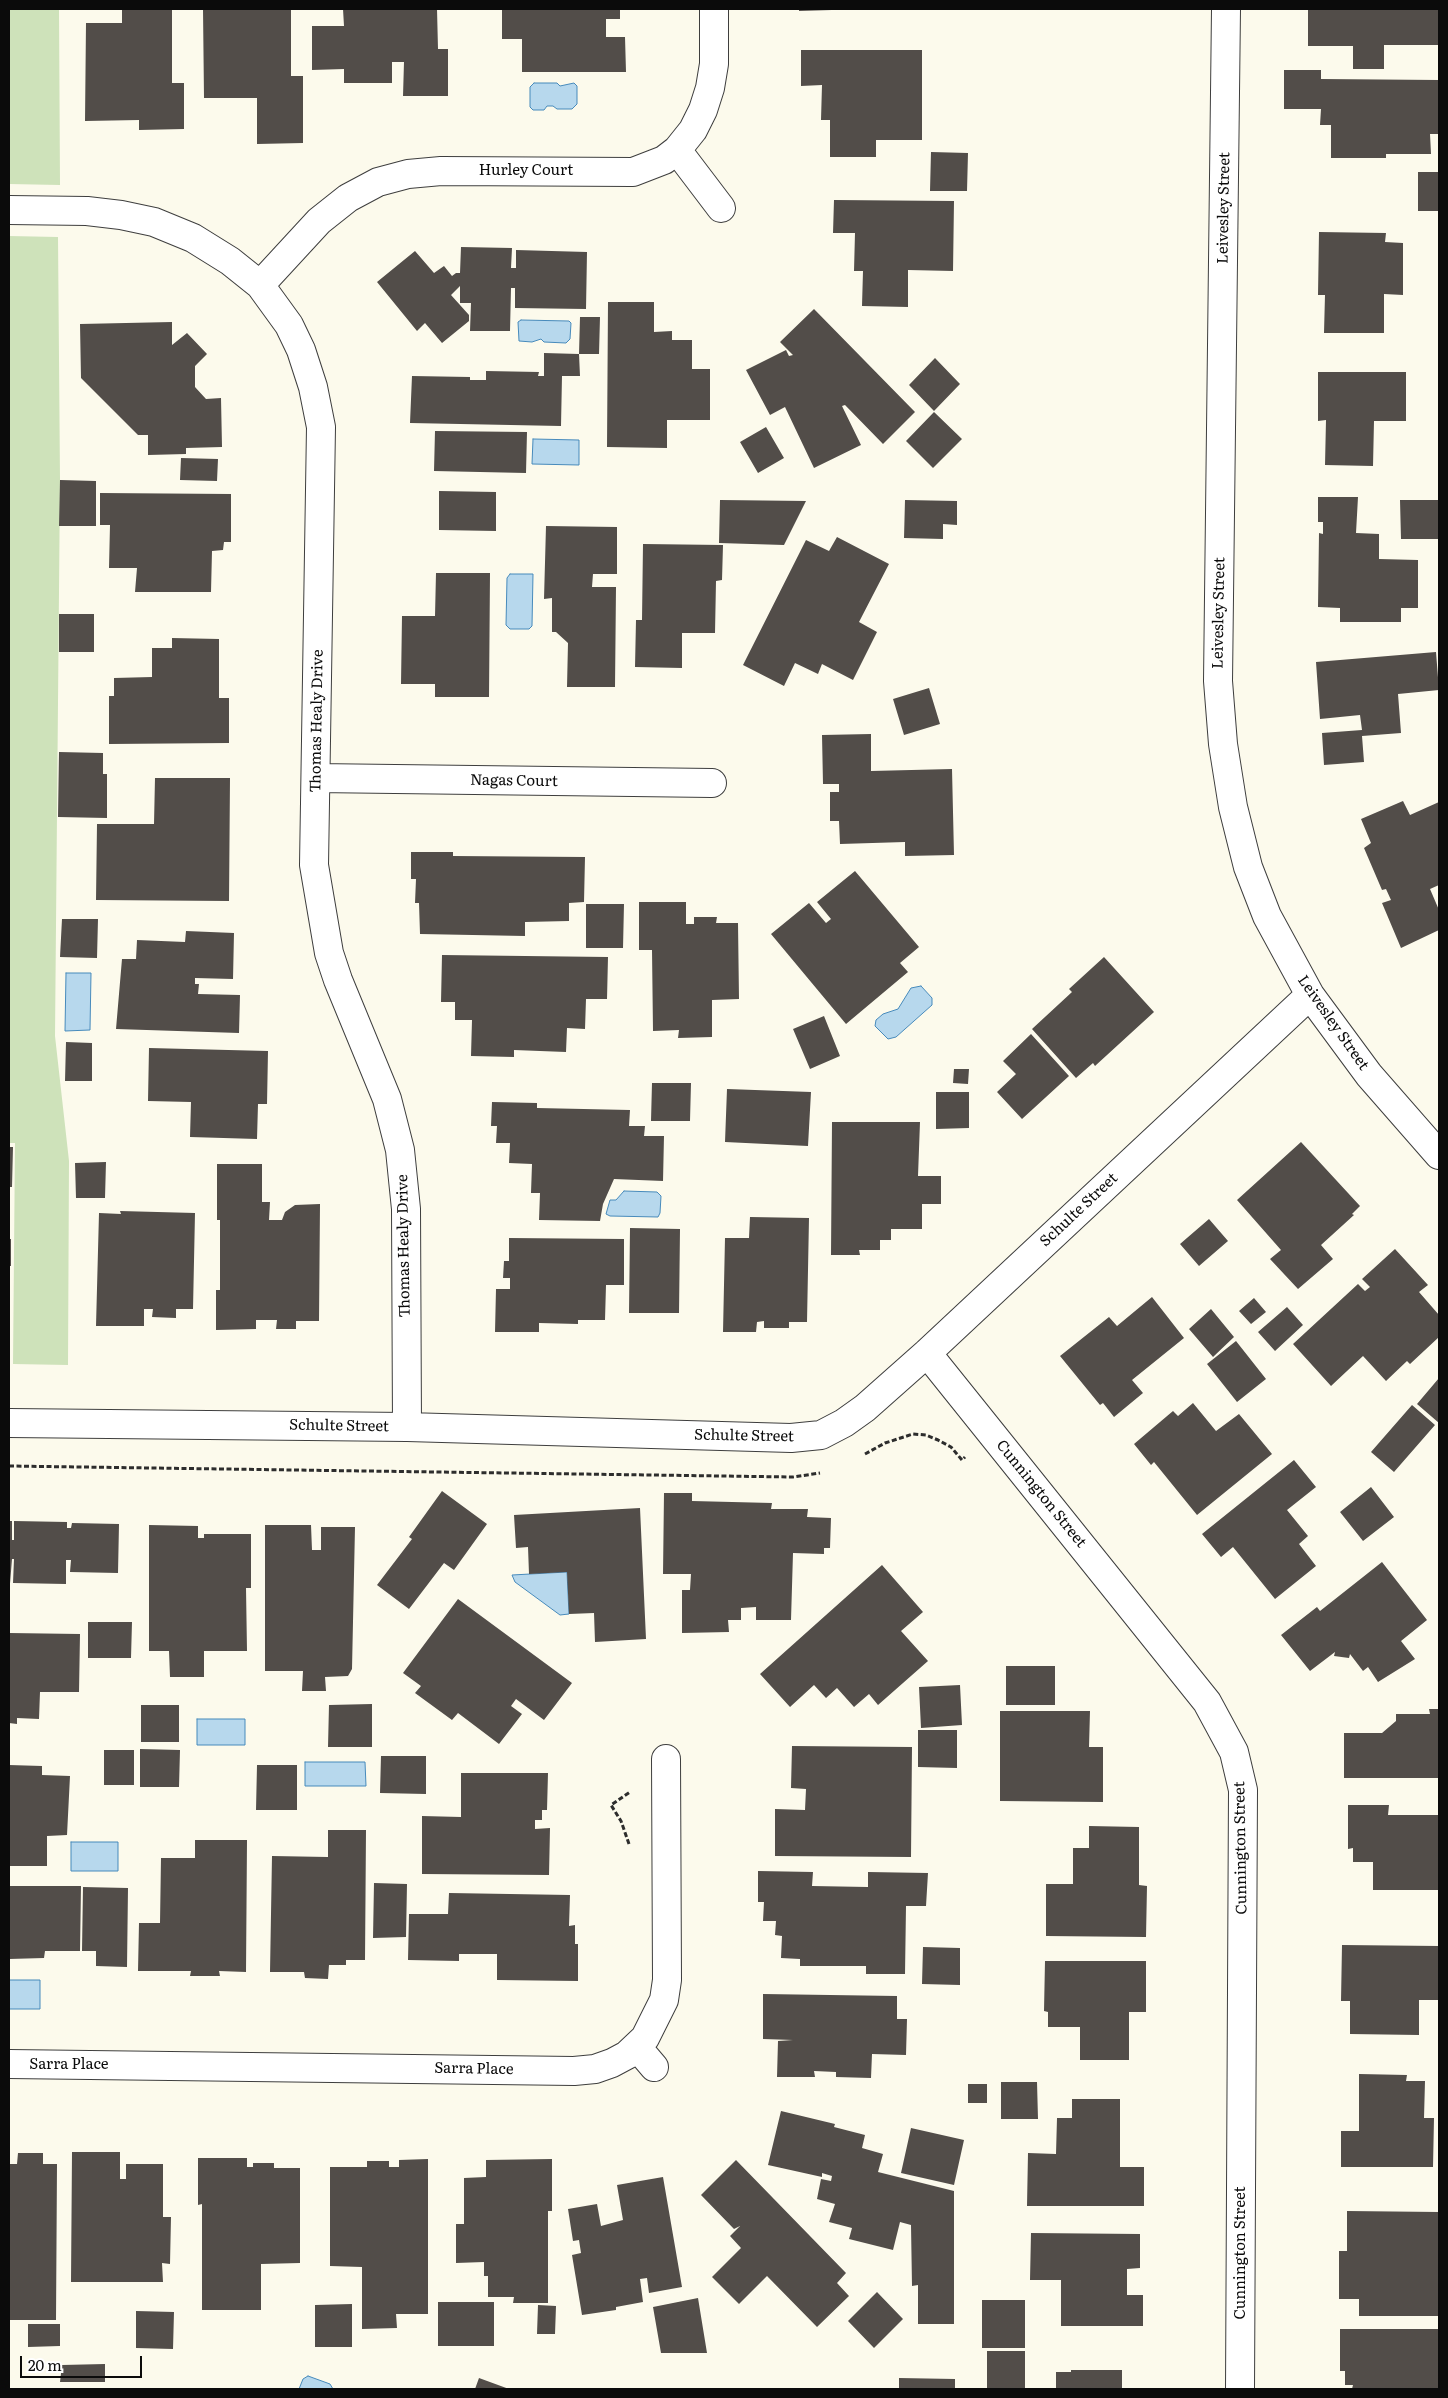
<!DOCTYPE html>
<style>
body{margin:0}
#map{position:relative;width:1448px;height:2398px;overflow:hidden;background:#fcfaec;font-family:Literata,serif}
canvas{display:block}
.frame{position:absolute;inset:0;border:10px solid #0b0b0b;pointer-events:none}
.scale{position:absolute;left:20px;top:2356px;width:122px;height:22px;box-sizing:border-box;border:2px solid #0b0b0b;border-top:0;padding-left:6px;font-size:15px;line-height:18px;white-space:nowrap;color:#0b0b0b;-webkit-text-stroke:4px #fff;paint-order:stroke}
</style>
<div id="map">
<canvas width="1448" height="2398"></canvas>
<div class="frame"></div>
<div class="scale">20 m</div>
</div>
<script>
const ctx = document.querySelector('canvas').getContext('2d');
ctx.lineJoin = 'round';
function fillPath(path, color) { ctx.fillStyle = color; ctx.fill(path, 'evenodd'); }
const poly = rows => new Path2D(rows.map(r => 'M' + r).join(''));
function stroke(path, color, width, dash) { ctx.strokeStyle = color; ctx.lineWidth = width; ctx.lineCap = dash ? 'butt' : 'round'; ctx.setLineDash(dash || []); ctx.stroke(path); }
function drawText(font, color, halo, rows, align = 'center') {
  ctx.font = font + ' Literata,serif'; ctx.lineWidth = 5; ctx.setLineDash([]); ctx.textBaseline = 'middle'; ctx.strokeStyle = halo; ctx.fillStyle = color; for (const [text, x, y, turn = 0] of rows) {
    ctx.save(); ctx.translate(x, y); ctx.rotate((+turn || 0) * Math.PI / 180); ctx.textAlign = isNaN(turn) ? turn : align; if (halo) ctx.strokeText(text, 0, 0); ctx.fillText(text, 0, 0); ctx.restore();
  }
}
const green = poly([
 [9,9,59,9,60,185,9,184],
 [9,236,58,237,60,480,55,1036,69,1161,68,1365,13,1364,15,1143,9,1143]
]);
const water = poly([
 [534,83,557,83,560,86,574,83,577,86,577,104,572,109,557,109,553,106,547,106,544,110,533,110,530,107,530,87,534,83],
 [521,320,569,321,571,323,570,339,566,343,544,342,541,339,532,342,519,341,518,322,521,320],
 [533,439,579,440,579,465,532,464,533,439],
 [510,574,533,574,532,626,529,629,510,629,506,625,507,578,510,574],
 [66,973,91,973,90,1030,65,1031,66,973],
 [921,986,932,998,932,1005,896,1037,888,1039,875,1026,876,1020,883,1014,898,1009,911,988,921,986],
 [624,1191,657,1192,661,1196,660,1213,658,1217,610,1216,606,1214,610,1200,616,1200,624,1191],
 [567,1572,569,1614,560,1615,515,1582,512,1575,567,1572],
 [197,1719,245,1719,245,1745,197,1745,197,1719],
 [305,1762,365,1762,366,1786,305,1786,305,1762],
 [71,1842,118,1842,118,1871,71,1871,71,1842],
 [9,1980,40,1980,40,2009,9,2009,9,1980],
 [308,2376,330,2384,333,2389,299,2389,303,2379,308,2376]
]);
const building = poly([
 [122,9,172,9,172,83,184,83,184,129,139,130,139,120,85,121,86,23,122,23],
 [203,9,291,9,291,76,303,76,303,143,257,144,257,98,204,98],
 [343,9,437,9,438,49,448,49,448,96,403,96,404,62,392,62,392,83,344,83,344,69,312,70,312,26,344,26],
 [502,9,620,9,620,19,606,19,606,37,625,37,626,72,522,72,522,39,502,39],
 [799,9,832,9,832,10,799,11],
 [1308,9,1439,9,1439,45,1384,45,1384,69,1353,69,1353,46,1308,46],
 [801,50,922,50,922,140,876,140,876,157,830,157,830,120,821,120,822,85,801,86],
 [1284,70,1321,70,1321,79,1439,80,1439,134,1430,134,1431,154,1386,154,1386,158,1331,158,1331,125,1320,125,1321,109,1284,109],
 [931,152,968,153,967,191,930,191],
 [1418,172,1439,172,1439,211,1418,211],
 [834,200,954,201,953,271,908,270,908,307,862,306,863,271,854,271,855,233,833,233],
 [1319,232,1386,233,1385,242,1403,243,1403,295,1384,294,1384,333,1324,333,1325,295,1318,295],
 [461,247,512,248,511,268,516,268,516,250,587,252,586,309,515,308,515,288,511,288,510,331,470,331,471,303,460,303,460,286,451,295,469,315,469,321,442,343,425,323,417,331,377,282,415,251,434,273,444,266,452,276,456,273,460,273],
 [608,302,654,302,654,332,672,331,672,340,692,340,692,369,710,369,710,420,667,420,667,448,607,447],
 [814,309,915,412,883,444,845,405,842,406,861,445,814,468,785,407,770,415,746,370,786,350,789,356,793,355,780,342],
 [580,317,600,317,599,354,579,354],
 [172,322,172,345,187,333,207,354,195,366,195,387,206,399,221,398,222,447,186,448,186,454,148,455,148,435,138,435,81,378,80,324],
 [544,353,579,354,580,376,562,376,561,426,410,423,412,376,470,377,470,380,486,380,486,371,539,372,538,376,544,376],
 [935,358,960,384,934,411,909,385],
 [1318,372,1406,372,1406,421,1374,421,1373,466,1325,465,1326,420,1318,421],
 [934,412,962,439,933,468,906,441],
 [766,427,784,458,758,473,740,442],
 [435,431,527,432,526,473,434,471],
 [181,458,218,459,217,481,180,480],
 [60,480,96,481,96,526,59,526],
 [439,491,496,492,496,531,439,530],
 [100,493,231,494,231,542,224,542,223,550,212,551,211,592,135,592,137,568,109,568,110,525,100,525],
 [1318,497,1358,497,1356,533,1379,534,1379,559,1418,560,1418,608,1401,608,1401,622,1340,622,1340,608,1318,607,1319,533,1323,534,1323,522,1318,522],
 [720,500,806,501,784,545,719,543],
 [905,500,957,501,957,525,943,524,943,539,904,538],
 [1400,500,1439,500,1439,539,1401,539],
 [546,526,617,527,617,574,593,574,592,587,616,587,615,687,567,687,568,643,556,632,552,632,552,598,544,599],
 [837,537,889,564,859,622,877,632,853,680,822,664,818,674,795,663,784,686,743,665,806,540,829,551],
 [643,544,723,545,722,580,716,581,715,633,682,633,682,668,635,667,636,620,642,620],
 [436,573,490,573,489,697,435,697,435,684,401,684,402,616,435,616],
 [59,614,94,614,94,652,59,652],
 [172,638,219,639,219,698,229,698,229,743,109,744,109,696,114,696,114,678,152,677,152,648,172,648],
 [1436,652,1439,690,1398,694,1401,733,1362,736,1364,762,1324,765,1322,733,1362,730,1360,715,1320,719,1316,662],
 [929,688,940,724,904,735,893,699],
 [871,734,871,771,952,769,954,855,905,856,905,842,840,844,839,821,830,821,830,792,839,792,839,784,823,784,822,735],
 [59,752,103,753,103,774,107,774,107,818,58,817],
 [155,778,230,778,229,901,96,900,97,824,154,824],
 [1403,801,1410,815,1439,802,1439,885,1430,889,1439,910,1439,930,1401,948,1382,903,1391,900,1386,889,1382,890,1364,848,1371,843,1361,819],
 [411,852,453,852,453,856,585,857,584,902,569,903,569,921,525,922,525,936,420,934,419,903,415,903,416,879,411,879],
 [855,871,919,947,900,963,908,972,846,1024,771,934,809,903,826,923,831,919,817,902],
 [639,902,686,902,686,924,694,924,694,917,717,917,716,923,738,923,739,999,712,1000,712,1037,678,1038,679,1030,653,1031,652,950,639,950],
 [586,904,624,904,623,948,586,948],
 [62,919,98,919,97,958,60,957],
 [186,931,234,933,233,979,195,978,195,984,199,984,198,994,240,995,239,1033,116,1029,122,959,136,959,137,940,185,942],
 [442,955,608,957,607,999,586,999,585,1029,567,1028,566,1052,514,1050,514,1057,471,1056,472,1020,455,1020,455,1002,441,1002],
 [1104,957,1154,1012,1095,1066,1093,1063,1076,1078,1032,1029,1072,992,1069,989],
 [824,1016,840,1056,810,1069,793,1029],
 [1031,1034,1069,1076,1022,1119,997,1092,1016,1074,1003,1061],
 [66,1042,92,1043,92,1081,65,1081],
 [149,1048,268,1051,267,1104,258,1104,257,1139,190,1137,191,1102,148,1101],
 [954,1069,969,1069,968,1084,953,1083],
 [652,1083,691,1083,690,1121,651,1121],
 [727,1089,811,1092,808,1146,725,1142],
 [936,1092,969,1092,969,1128,936,1129],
 [492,1102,537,1103,537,1108,630,1110,629,1126,645,1126,644,1136,664,1136,663,1181,614,1179,603,1204,600,1221,539,1220,540,1193,531,1193,532,1164,509,1163,510,1143,496,1143,497,1126,491,1126],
 [832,1122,920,1122,918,1176,941,1176,941,1204,922,1204,922,1229,891,1229,891,1240,880,1240,880,1250,859,1250,860,1255,831,1255],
 [1301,1142,1360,1206,1352,1214,1354,1215,1321,1245,1333,1259,1298,1289,1270,1259,1281,1250,1237,1200],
 [9,1147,13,1147,12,1187,9,1187],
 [106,1162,105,1198,76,1198,75,1163],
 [217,1164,262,1164,262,1202,270,1202,269,1220,282,1220,285,1212,295,1205,320,1204,319,1321,296,1321,296,1329,276,1329,277,1320,256,1320,256,1329,216,1330,216,1290,220,1290,220,1220,217,1220],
 [120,1211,195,1213,193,1309,176,1309,176,1318,152,1317,153,1309,144,1309,144,1326,96,1326,99,1213,121,1214],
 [750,1217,809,1218,807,1322,789,1322,789,1328,764,1328,764,1321,757,1322,756,1332,723,1332,725,1238,749,1238],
 [1209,1219,1228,1241,1199,1266,1180,1244],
 [630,1228,680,1229,679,1313,629,1313],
 [509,1238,624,1239,624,1285,606,1285,605,1320,578,1320,578,1324,539,1323,539,1332,495,1332,496,1289,510,1289,510,1278,503,1278,504,1261,509,1261],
 [9,1239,11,1239,11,1266,9,1266],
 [1395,1249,1428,1285,1419,1292,1439,1315,1439,1337,1410,1364,1407,1361,1386,1381,1363,1356,1331,1386,1293,1344,1358,1284,1365,1291,1370,1287,1362,1279],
 [1152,1297,1184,1338,1132,1380,1143,1393,1114,1417,1103,1403,1100,1405,1060,1356,1109,1317,1117,1326],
 [1254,1298,1266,1312,1251,1324,1239,1311],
 [1287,1307,1303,1325,1275,1351,1258,1332],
 [1211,1309,1234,1337,1213,1357,1189,1329],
 [1236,1341,1266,1379,1237,1402,1207,1364],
 [1439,1378,1439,1423,1417,1404],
 [1193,1403,1216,1431,1239,1414,1272,1454,1197,1515,1154,1462,1151,1465,1134,1444,1173,1411,1178,1416],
 [1412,1405,1435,1425,1394,1472,1371,1452],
 [1294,1460,1316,1487,1287,1510,1308,1536,1299,1544,1316,1566,1275,1599,1233,1547,1221,1557,1202,1534],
 [1371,1487,1394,1517,1363,1541,1340,1512],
 [442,1491,487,1524,454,1570,444,1563,409,1609,377,1585,412,1539,409,1537],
 [664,1493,692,1493,692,1501,772,1503,771,1509,808,1509,807,1517,831,1518,830,1548,824,1548,824,1554,793,1553,791,1620,756,1620,756,1607,741,1608,741,1620,728,1620,729,1632,682,1633,682,1590,690,1590,691,1574,663,1574],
 [640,1508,646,1639,595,1642,594,1613,569,1614,567,1572,529,1574,528,1547,516,1548,514,1515],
 [9,1521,12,1521,12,1540,14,1540,14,1521,67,1522,67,1528,71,1528,72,1523,119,1524,118,1573,70,1572,71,1560,66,1560,66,1584,13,1583,14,1559,12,1559,9,1596],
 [149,1525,198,1526,198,1538,204,1538,204,1534,251,1534,251,1588,246,1588,247,1651,204,1651,204,1677,170,1677,169,1651,149,1651],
 [265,1525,311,1525,312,1550,321,1550,321,1527,355,1527,352,1669,348,1676,325,1677,326,1691,302,1691,303,1671,265,1671],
 [1382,1562,1427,1620,1401,1641,1415,1659,1378,1682,1368,1667,1363,1671,1350,1654,1349,1658,1334,1656,1335,1652,1310,1671,1281,1635,1317,1607,1320,1611],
 [882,1565,923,1612,901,1631,928,1661,878,1705,869,1694,854,1707,837,1688,826,1698,814,1685,790,1707,760,1674],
 [458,1599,572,1683,544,1720,516,1699,511,1706,522,1714,499,1744,458,1713,452,1720,415,1693,421,1686,403,1673],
 [88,1622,132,1622,131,1658,88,1658],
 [9,1633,80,1634,79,1692,40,1692,39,1719,17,1718,17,1724,9,1723],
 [1006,1666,1055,1666,1055,1705,1006,1705],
 [960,1685,962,1725,921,1728,919,1687],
 [372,1704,372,1747,328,1747,329,1705],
 [141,1705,179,1705,179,1742,141,1742],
 [1429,1709,1439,1709,1439,1778,1344,1778,1344,1733,1382,1733,1396,1721,1396,1714,1430,1714],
 [1000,1711,1090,1711,1089,1747,1103,1747,1103,1802,1000,1801],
 [918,1730,957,1730,957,1768,918,1767],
 [792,1746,912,1747,911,1857,775,1856,775,1809,805,1810,806,1789,791,1788],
 [140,1749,180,1750,179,1787,140,1787],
 [104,1750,134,1750,134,1785,104,1785],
 [381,1756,426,1756,426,1794,380,1793],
 [9,1765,42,1766,42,1775,70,1776,67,1835,47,1836,47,1866,9,1866],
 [257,1765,297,1765,297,1810,256,1810],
 [461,1773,548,1773,547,1810,542,1810,542,1820,535,1820,535,1829,550,1828,549,1875,422,1874,422,1816,461,1817],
 [1348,1805,1389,1805,1388,1815,1439,1815,1439,1890,1373,1890,1373,1862,1353,1862,1353,1848,1348,1849],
 [1089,1826,1139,1827,1139,1885,1147,1886,1146,1937,1046,1936,1046,1884,1073,1884,1073,1848,1089,1848],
 [328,1830,366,1830,365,1960,346,1960,346,1965,329,1965,328,1979,305,1978,304,1972,270,1972,272,1856,328,1857],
 [195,1840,247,1840,246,1972,219,1971,220,1976,190,1976,191,1971,138,1971,139,1923,160,1923,161,1858,195,1858],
 [758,1871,813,1872,812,1886,868,1887,868,1872,928,1873,926,1906,906,1906,905,1974,866,1974,866,1966,800,1966,800,1959,781,1958,782,1936,775,1935,776,1921,763,1921,764,1902,758,1902],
 [374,1883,407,1884,406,1937,373,1938],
 [9,1886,81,1886,80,1951,45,1951,44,1958,9,1959],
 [83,1887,128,1888,127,1967,96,1966,96,1951,82,1951],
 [449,1893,570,1895,569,1926,575,1925,575,1944,578,1944,578,1981,497,1980,497,1954,459,1954,459,1961,408,1960,409,1914,448,1914],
 [1342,1945,1439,1946,1439,2000,1419,2000,1419,2035,1350,2034,1350,2001,1341,2001],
 [923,1947,960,1948,960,1985,922,1984],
 [1045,1961,1146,1961,1146,2012,1129,2012,1129,2060,1080,2060,1080,2027,1048,2027,1048,2012,1044,2011],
 [763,1994,897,1996,897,2019,907,2019,906,2055,872,2054,871,2078,836,2077,836,2072,814,2071,815,2077,777,2077,778,2041,793,2040,763,2039],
 [1359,2074,1407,2075,1406,2081,1425,2081,1424,2118,1434,2118,1433,2167,1341,2167,1341,2131,1359,2131],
 [1001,2082,1037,2082,1038,2119,1001,2119],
 [968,2084,987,2084,987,2103,968,2103],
 [1072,2099,1120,2099,1120,2167,1144,2167,1144,2206,1027,2206,1028,2153,1056,2154,1057,2118,1072,2118],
 [781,2111,835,2124,834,2127,865,2135,862,2148,883,2154,878,2172,954,2191,954,2324,918,2324,918,2285,912,2286,911,2225,900,2222,893,2250,849,2239,852,2228,829,2222,835,2204,817,2199,821,2179,831,2181,832,2176,822,2173,822,2177,768,2165],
 [911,2128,964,2140,954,2185,901,2173],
 [72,2152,120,2152,120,2179,126,2179,126,2164,163,2164,163,2217,171,2217,170,2264,162,2263,163,2282,71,2282],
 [18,2153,43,2153,43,2164,57,2164,56,2320,9,2320,9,2164,17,2164],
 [198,2158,247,2158,247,2167,253,2167,253,2163,274,2163,274,2168,300,2168,300,2263,261,2264,261,2310,202,2310,202,2204,198,2205],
 [428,2159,428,2314,396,2314,397,2328,362,2329,362,2267,330,2266,330,2167,367,2167,367,2161,389,2161,389,2167,399,2167,399,2160],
 [552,2159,552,2211,548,2211,548,2303,513,2303,514,2297,488,2297,488,2276,484,2276,484,2262,456,2263,456,2224,464,2224,464,2178,486,2177,486,2160],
 [736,2160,846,2273,837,2283,849,2296,817,2327,767,2276,739,2304,712,2277,741,2248,730,2236,740,2226,734,2229,701,2195],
 [663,2177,682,2287,649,2293,647,2278,640,2279,643,2302,616,2307,616,2310,582,2315,572,2255,581,2253,579,2240,573,2241,568,2209,597,2204,601,2226,623,2220,617,2185],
 [1347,2211,1439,2212,1439,2316,1359,2316,1359,2299,1339,2299,1339,2251,1347,2251],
 [1031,2233,1140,2234,1140,2268,1127,2269,1127,2295,1143,2295,1143,2326,1061,2326,1061,2280,1030,2280],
 [877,2292,903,2319,874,2348,848,2321],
 [698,2298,707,2353,661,2353,653,2307],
 [982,2300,1025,2300,1025,2348,982,2348],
 [438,2302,494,2302,494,2346,438,2346],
 [352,2304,352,2347,315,2347,315,2305],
 [538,2305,556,2306,555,2334,537,2334],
 [136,2311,174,2312,173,2349,136,2348],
 [28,2324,60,2324,60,2346,28,2347],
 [1340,2329,1439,2329,1439,2389,1352,2389,1353,2385,1345,2385,1345,2371,1340,2371],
 [987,2351,1025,2351,1025,2388,987,2388],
 [105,2364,105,2382,60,2382,62,2365],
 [1071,2370,1122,2370,1122,2389,1056,2389,1056,2372,1071,2372],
 [479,2378,509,2389,475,2389],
 [899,2378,955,2379,955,2389,899,2389]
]);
const path = poly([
 [865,1454,885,1443,913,1434,926,1435,938,1440,951,1447,962,1460,965,1457],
 [9,1466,793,1477,820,1473],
 [629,1844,621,1821,611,1805,630,1792]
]);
const minor = poly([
 [1226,9,1218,681,1223,744,1233,807,1248,867,1267,916,1310,995,1369,1075,1439,1155],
 [677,150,721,208],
 [9,210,87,211,121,215,154,222,193,238,230,261,260,285,289,325,301,350,313,387,321,427,314,865,329,953,338,980,387,1099,400,1150,406,1209,407,1427],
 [260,285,319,221,348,198,378,182,408,174,441,171,633,172,664,160,677,150,693,130,703,110,710,88,714,64,714,9],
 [316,778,712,783],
 [927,1353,1207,1702,1234,1752,1243,1790,1240,2389],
 [9,1423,407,1427,791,1438,821,1435,844,1423,865,1408,927,1353,1310,995],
 [637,2047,654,2067],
 [9,2064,574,2071,595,2069,612,2063,627,2055,645,2038,664,2000,667,1980,666,1759]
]);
const streetNames = [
 ["Hurley Court",526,171],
 ["Leivesley Street",1224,208,-89],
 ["Leivesley Street",1219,613,-89],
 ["Thomas Healy Drive",317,721,-89],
 ["Nagas Court",514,781,1],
 ["Leivesley Street",1333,1023,55],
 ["Schulte Street",1079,1210,-43],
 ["Thomas Healy Drive",404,1246,-91],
 ["Schulte Street",339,1426,1],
 ["Schulte Street",744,1436,1],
 ["Cunnington Street",1041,1494,51],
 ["Cunnington Street",1241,1848,-91],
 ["Sarra Place",69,2065],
 ["Sarra Place",474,2069,1],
 ["Cunnington Street",1241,2253,-90]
];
fillPath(green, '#cee2ba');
fillPath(water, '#b7d8ed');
stroke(water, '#478abb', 1);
fillPath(building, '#524d49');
stroke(minor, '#3e3e3e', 30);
stroke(path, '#2d2d2d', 3, [5, 2.5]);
stroke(minor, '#fff', 28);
drawText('15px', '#0b0b0b', '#fff', streetNames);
</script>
